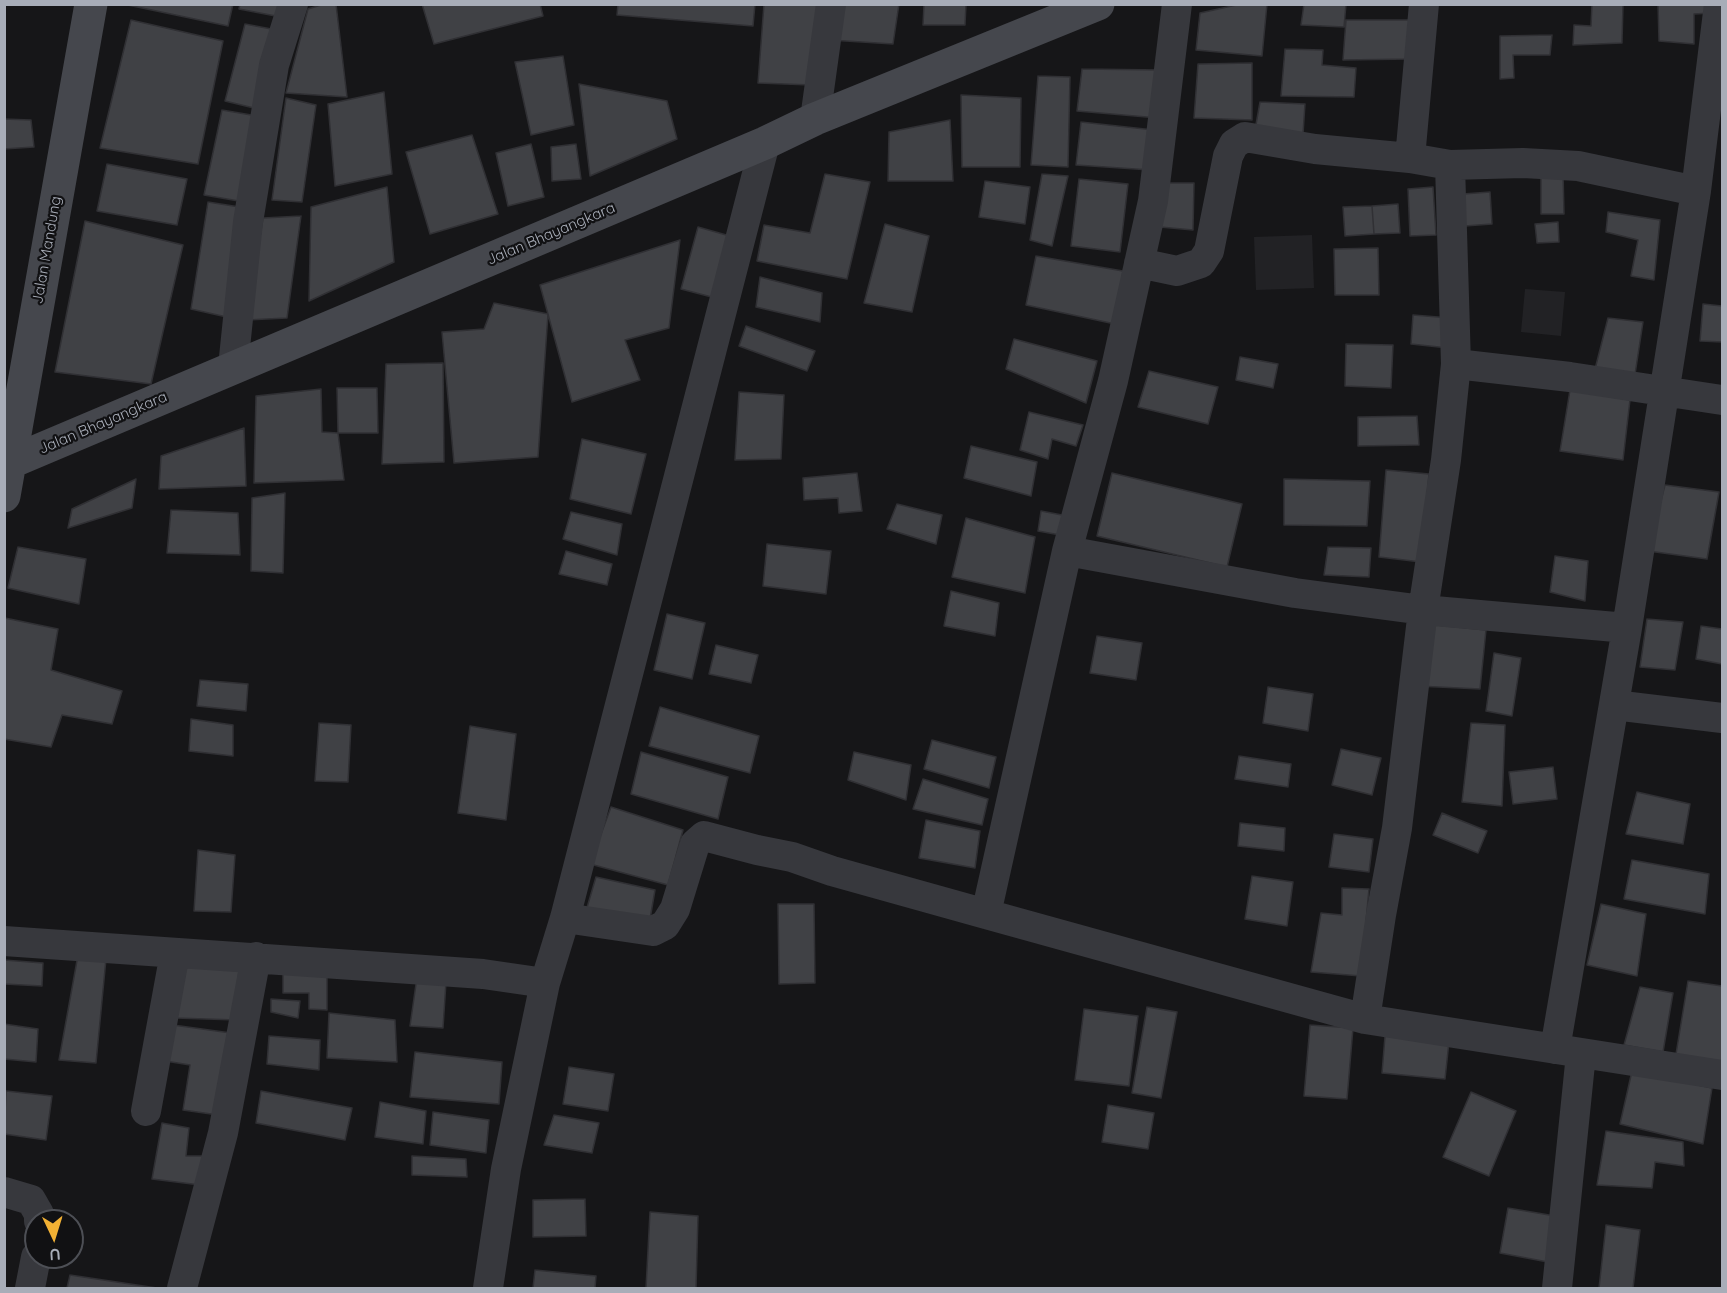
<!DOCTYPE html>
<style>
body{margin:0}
#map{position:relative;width:1727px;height:1293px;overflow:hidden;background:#161618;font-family:Quicksand,sans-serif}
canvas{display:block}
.frame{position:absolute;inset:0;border:6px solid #a8adb8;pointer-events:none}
.north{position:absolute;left:24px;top:1209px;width:60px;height:60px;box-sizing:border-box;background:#111113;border:2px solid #4d4f55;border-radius:50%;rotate:176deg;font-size:16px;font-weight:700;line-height:24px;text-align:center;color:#a8adb8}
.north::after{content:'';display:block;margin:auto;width:21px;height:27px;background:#f2b134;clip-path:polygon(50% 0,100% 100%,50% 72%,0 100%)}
</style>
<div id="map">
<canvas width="1727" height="1293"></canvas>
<div class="frame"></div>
<div class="north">U</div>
</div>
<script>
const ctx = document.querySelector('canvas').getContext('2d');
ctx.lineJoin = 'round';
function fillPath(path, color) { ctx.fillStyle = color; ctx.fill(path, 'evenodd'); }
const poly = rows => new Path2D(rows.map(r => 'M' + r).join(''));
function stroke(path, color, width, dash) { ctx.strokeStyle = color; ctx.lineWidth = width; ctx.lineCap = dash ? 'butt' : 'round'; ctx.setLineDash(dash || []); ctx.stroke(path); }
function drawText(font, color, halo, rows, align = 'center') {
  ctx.font = font + ' Quicksand,sans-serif'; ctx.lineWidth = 4.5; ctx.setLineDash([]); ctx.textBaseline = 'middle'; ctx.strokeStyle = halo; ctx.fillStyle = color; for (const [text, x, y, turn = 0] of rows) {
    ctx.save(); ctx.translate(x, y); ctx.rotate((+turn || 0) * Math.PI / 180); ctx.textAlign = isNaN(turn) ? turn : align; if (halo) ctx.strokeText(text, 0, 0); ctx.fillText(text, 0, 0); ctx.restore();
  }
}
const built = poly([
 [1312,235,1314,288,1256,290,1254,237],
 [1525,289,1565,292,1561,336,1521,332]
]);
const building = poly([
 [123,4,233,4,228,26,123,4],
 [240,4,290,4,286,18,239,9,240,4],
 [324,4,336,4,347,97,286,93,308,9,324,4],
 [422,4,540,4,543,16,434,44,422,4],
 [618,4,755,4,753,26,617,15,618,4],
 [764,4,819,4,811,85,758,83,764,4],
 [834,4,899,4,893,44,830,40,834,4],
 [924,4,966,4,965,25,923,25,924,4],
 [1241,4,1267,4,1262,56,1196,50,1200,13,1241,4],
 [1304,4,1346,4,1344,27,1301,25,1304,4],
 [1592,4,1623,4,1622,43,1573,45,1574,25,1591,26,1592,4],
 [1658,4,1713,4,1712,13,1694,14,1694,44,1659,41,1658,4],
 [131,20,223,41,198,164,100,148,131,20],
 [1346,20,1411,20,1411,59,1343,60,1346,20],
 [245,24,282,31,262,110,225,101,245,24],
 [1552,35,1550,55,1513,55,1514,78,1500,79,1500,36,1552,35],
 [1285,49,1323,50,1322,65,1356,68,1354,97,1281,96,1285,49],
 [563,56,574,125,531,135,515,62,563,56],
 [1252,63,1252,120,1194,118,1198,64,1252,63],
 [1082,69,1163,70,1158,118,1077,111,1082,69],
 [1038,76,1070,77,1068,167,1031,165,1038,76],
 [579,84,667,101,677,139,590,176,579,84],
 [384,92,392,174,335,186,328,104,384,92],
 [961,95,1021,98,1020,167,962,167,961,95],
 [286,98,316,105,302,202,272,200,286,98],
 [1260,102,1305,104,1303,134,1255,130,1260,102],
 [222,110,263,117,250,203,204,195,222,110],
 [4,119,31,120,34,147,4,149,4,119],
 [950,120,953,181,888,181,889,132,950,120],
 [1081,122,1154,130,1150,170,1076,165,1081,122],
 [472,135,498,214,430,234,406,152,472,135],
 [531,144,544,197,508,206,496,153,531,144],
 [576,144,581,179,552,181,551,147,576,144],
 [107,164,187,179,177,225,97,211,107,164],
 [1541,172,1563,172,1564,214,1541,214,1541,172],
 [825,174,870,182,847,279,757,261,764,225,810,233,825,174],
 [1042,174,1068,176,1052,246,1030,240,1042,174],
 [1079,179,1128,184,1120,252,1071,246,1079,179],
 [985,181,1030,187,1025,224,979,217,985,181],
 [1163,183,1194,183,1193,230,1160,227,1163,183],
 [387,187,394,262,309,301,311,207,387,187],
 [1433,187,1436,235,1410,236,1408,189,1433,187],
 [1490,192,1492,224,1465,226,1463,194,1490,192],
 [208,202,246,208,231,318,191,309,208,202],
 [1398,204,1400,233,1374,234,1372,206,1398,204],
 [1372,206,1374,234,1345,236,1343,207,1372,206],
 [1608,212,1660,220,1654,280,1631,276,1638,240,1606,232,1608,212],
 [301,216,287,318,247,320,263,218,301,216],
 [85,221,183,245,151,384,55,372,85,221],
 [1558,222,1559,242,1537,243,1535,224,1558,222],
 [885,224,929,236,912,312,864,303,885,224],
 [698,227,737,238,723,300,681,289,698,227],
 [680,240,669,328,625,340,640,380,572,402,540,285,680,240],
 [1378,248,1379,295,1335,295,1334,249,1378,248],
 [1036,256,1123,271,1115,324,1026,305,1036,256],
 [760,277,822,293,820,322,756,307,760,277],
 [494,303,548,314,538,457,454,463,442,332,484,329,494,303],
 [1703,304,1722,306,1722,342,1700,341,1703,304],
 [1413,315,1451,318,1448,348,1411,344,1413,315],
 [1608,318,1643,322,1634,381,1593,377,1608,318],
 [746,326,815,351,807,371,739,346,746,326],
 [1014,339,1097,361,1086,403,1006,369,1014,339],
 [1346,344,1393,345,1391,388,1345,386,1346,344],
 [1240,357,1278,364,1273,388,1236,380,1240,357],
 [443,363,444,462,382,464,386,364,443,363],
 [1149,371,1218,387,1208,424,1138,407,1149,371],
 [337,388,377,388,378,433,338,433,337,388],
 [321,389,322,432,338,433,344,480,254,483,256,396,321,389],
 [1570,390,1630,400,1623,460,1560,451,1570,390],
 [739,392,784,395,781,459,735,460,739,392],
 [1029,412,1083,425,1076,446,1052,439,1048,459,1020,450,1029,412],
 [1417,416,1419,445,1358,446,1358,417,1417,416],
 [244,428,246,486,159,489,161,456,244,428],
 [582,439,646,454,631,514,570,499,582,439],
 [971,446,1037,462,1031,496,964,478,971,446],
 [1386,470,1429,474,1421,562,1379,557,1386,470],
 [857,473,862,511,839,513,838,498,804,500,803,478,857,473],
 [1112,473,1242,504,1227,567,1097,536,1112,473],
 [136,479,132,508,68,528,72,509,136,479],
 [1284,479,1370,481,1367,526,1284,525,1284,479],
 [1665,485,1719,492,1707,559,1648,551,1665,485],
 [285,493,283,573,251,571,252,498,285,493],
 [897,504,942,515,936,544,887,529,897,504],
 [171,510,238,513,240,555,167,553,171,510],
 [1041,511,1062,515,1060,535,1038,531,1041,511],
 [571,512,622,524,617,555,563,539,571,512],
 [966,518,1035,537,1025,593,952,577,966,518],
 [767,544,831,551,826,594,763,586,767,544],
 [18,547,86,559,79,604,8,588,18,547],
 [1328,547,1371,548,1369,577,1324,575,1328,547],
 [566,551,612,564,607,585,559,574,566,551],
 [1555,556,1588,561,1585,601,1550,592,1555,556],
 [951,591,999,603,995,636,944,626,951,591],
 [667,614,705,623,692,679,654,670,667,614],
 [5,618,58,629,51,670,122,691,112,724,62,715,51,747,4,739,5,618],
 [1647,619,1683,622,1675,670,1640,667,1647,619],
 [1426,624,1486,630,1480,689,1417,686,1426,624],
 [1701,626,1722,629,1722,664,1696,659,1701,626],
 [1097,636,1142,643,1136,680,1090,673,1097,636],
 [716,645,758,655,751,683,709,674,716,645],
 [1494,653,1521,658,1512,716,1486,711,1494,653],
 [200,680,248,684,246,711,197,706,200,680],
 [1268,687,1313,694,1308,731,1263,723,1268,687],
 [660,707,759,736,750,773,649,746,660,707],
 [191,719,233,725,233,756,189,751,191,719],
 [319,723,351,725,348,782,315,781,319,723],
 [1471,723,1505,725,1502,806,1462,802,1471,723],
 [470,726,516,734,506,820,458,813,470,726],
 [932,740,996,757,989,788,924,769,932,740],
 [1341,749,1381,758,1372,795,1332,785,1341,749],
 [641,752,728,777,718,819,631,794,641,752],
 [854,752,911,765,906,800,848,780,854,752],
 [1239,756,1291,764,1288,787,1235,779,1239,756],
 [1553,767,1557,799,1513,804,1509,772,1553,767],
 [923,779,988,799,982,825,913,809,923,779],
 [1637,792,1690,804,1683,844,1626,834,1637,792],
 [611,807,683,830,668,885,590,864,611,807],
 [1442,813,1487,831,1478,853,1433,835,1442,813],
 [926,820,980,831,975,868,919,858,926,820],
 [1240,823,1285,828,1284,851,1238,846,1240,823],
 [1334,834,1373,839,1369,872,1329,867,1334,834],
 [198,850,235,855,231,912,194,911,198,850],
 [1632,860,1709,874,1705,914,1624,899,1632,860],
 [1252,876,1293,882,1287,926,1245,919,1252,876],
 [596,877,655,890,649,925,586,911,596,877],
 [1342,888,1369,889,1361,976,1311,972,1321,913,1342,915,1342,888],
 [778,904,814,904,815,983,779,984,778,904],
 [1601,904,1646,914,1637,976,1587,965,1601,904],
 [78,955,106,959,96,1063,59,1060,78,955],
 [4,960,43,963,42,986,4,984,4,960],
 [176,961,239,965,237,1020,175,1018,176,961],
 [283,969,327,972,327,1010,309,1009,309,993,283,993,283,969],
 [417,977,446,982,443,1028,410,1026,417,977],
 [1688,981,1722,986,1722,1064,1676,1054,1688,981],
 [1640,987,1673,993,1663,1052,1624,1045,1640,987],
 [271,999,300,1001,298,1018,271,1012,271,999],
 [1147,1007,1177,1012,1161,1098,1132,1093,1147,1007],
 [1084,1009,1138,1016,1129,1086,1075,1080,1084,1009],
 [329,1013,395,1020,397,1062,327,1058,329,1013],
 [4,1024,38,1029,36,1062,4,1059,4,1024],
 [166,1024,231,1033,218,1115,183,1110,190,1065,159,1060,166,1024],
 [1310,1025,1353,1028,1347,1099,1304,1096,1310,1025],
 [269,1036,320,1040,319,1070,267,1064,269,1036],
 [1385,1036,1449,1042,1445,1079,1382,1073,1385,1036],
 [415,1052,502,1062,499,1104,410,1097,415,1052],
 [569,1067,614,1074,608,1111,563,1104,569,1067],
 [1632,1071,1712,1088,1703,1144,1620,1124,1632,1071],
 [6,1091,52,1096,46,1140,4,1134,6,1091],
 [261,1091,352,1108,345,1140,256,1123,261,1091],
 [1471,1092,1516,1111,1489,1176,1443,1157,1471,1092],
 [380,1102,426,1111,423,1144,375,1137,380,1102],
 [1108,1105,1154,1113,1148,1149,1102,1142,1108,1105],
 [433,1112,489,1120,486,1153,430,1145,433,1112],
 [554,1115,599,1123,592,1153,544,1145,554,1115],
 [162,1123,189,1128,186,1156,203,1156,200,1185,152,1179,162,1123],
 [1606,1131,1683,1142,1684,1166,1655,1162,1652,1188,1597,1185,1606,1131],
 [412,1156,466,1159,467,1177,412,1175,412,1156],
 [585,1199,586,1236,533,1237,533,1200,585,1199],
 [1508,1208,1561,1217,1553,1263,1500,1253,1508,1208],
 [650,1212,698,1216,696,1288,646,1288,650,1212],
 [1606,1225,1640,1230,1633,1288,1599,1288,1606,1225],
 [535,1270,596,1276,595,1288,533,1288,535,1270],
 [70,1275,157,1288,67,1288,70,1275]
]);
const street = poly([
 [815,119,831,4],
 [1410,158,1424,4],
 [1139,263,1177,271,1201,263,1209,251,1228,156,1234,144,1245,137,1315,149,1410,158,1450,165,1523,163,1578,166,1696,191],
 [1456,364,1570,377,1722,400],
 [233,367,248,222,274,65,293,4],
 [1067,551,1295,593,1423,610,1627,628],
 [1614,705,1722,718],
 [986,914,1067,551,1113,381,1153,201,1177,4],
 [565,918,653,931,665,925,675,909,695,844,704,836,757,850,792,857,832,871,986,914,1365,1019,1722,1075],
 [4,941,483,974,545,983,565,918,765,143],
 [1365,1019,1381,915,1397,828,1423,610,1446,460,1456,364,1450,165],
 [1555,1049,1627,628,1696,191,1719,4],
 [146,1111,175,953],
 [4,1192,31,1200,39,1214,39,1221],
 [30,1288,36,1257],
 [182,1288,223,1133,256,957],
 [488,1288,506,1169,545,983],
 [1557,1288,1581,1054]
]);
const secondary = poly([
 [4,465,765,143,815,119,1098,4],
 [4,496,91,4]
]);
const streetNames = [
 ["Jalan Bhayangkara",551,234,-23],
 ["Jalan Mandung",47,250,-80],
 ["Jalan Bhayangkara",103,423,-23]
];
fillPath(built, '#222225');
fillPath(building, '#404145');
stroke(building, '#303034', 1.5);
stroke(street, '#37383d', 30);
stroke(secondary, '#45474d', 33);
drawText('15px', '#a8adb8', '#111113', streetNames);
</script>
